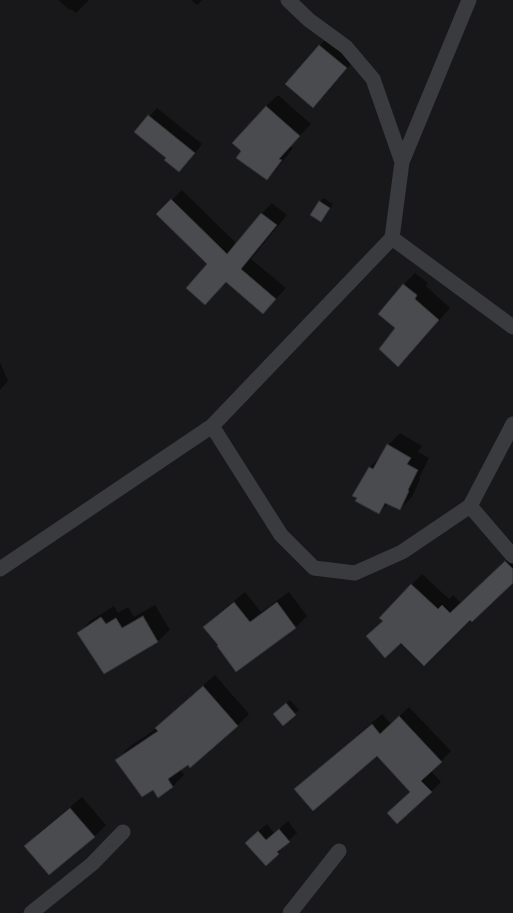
<!DOCTYPE html>
<style>
body{margin:0}
canvas{display:block;background:#18181a}
</style>
<canvas width="513" height="913"></canvas>
<script>
const ctx = document.querySelector('canvas').getContext('2d');
ctx.lineJoin = 'round';
function fillPath(path, color) { ctx.fillStyle = color; ctx.fill(path, 'evenodd'); }
const poly = rows => new Path2D(rows.map(r => 'M' + r).join(''));
function stroke(path, color, width, dash) { ctx.strokeStyle = color; ctx.lineWidth = width; ctx.lineCap = dash ? 'butt' : 'round'; ctx.setLineDash(dash || []); ctx.stroke(path); }
const shadow = poly([
 [58,0,89,0,76,13,71,9,70,10],
 [191,0,202,0,197,5],
 [331,34,358,56,325,95,313,106,319,46],
 [278,95,311,124,290,146,293,148,278,167,267,179,266,106],
 [157,108,202,144,187,163,179,171,168,157,136,131],
 [182,190,237,244,262,213,272,203,287,215,251,259,286,288,263,313,208,264,158,214],
 [323,198,333,204,325,217,321,220,320,202],
 [415,273,428,283,426,286,450,308,410,354,398,365,397,328,379,314,404,284],
 [0,362,8,381,0,390],
 [400,433,422,446,418,452,429,458,419,478,420,479,412,497,400,509,388,503,379,513,354,495,370,467,381,456,388,445],
 [513,554,513,582,470,619,384,621,380,618,422,574,449,599,453,595,461,603],
 [245,592,261,612,289,592,307,616,296,627,236,670,219,645,204,627,215,616],
 [155,605,170,630,158,641,104,673,79,633,90,621,114,606,118,613,128,607,134,617],
 [215,675,249,714,238,725,190,766,188,764,180,769,184,775,172,787,153,788,117,760,128,748,157,728,156,728,168,716],
 [290,700,299,710,283,724,278,710],
 [409,707,451,751,431,771,441,782,431,792,411,792,377,755,306,779,382,714,391,724],
 [82,797,106,825,94,837,26,846,37,834],
 [288,821,297,833,285,844,286,845,278,853,254,835,267,824,274,833]
]);
const building = poly([
 [319,45,347,68,313,108,285,84,319,45],
 [266,106,300,136,279,159,282,160,267,180,236,158,241,151,232,143,266,106],
 [148,115,195,153,179,172,164,160,166,158,134,132,148,115],
 [171,199,227,254,261,213,277,225,241,269,276,299,263,314,226,282,205,305,186,288,207,264,156,214,171,199],
 [319,201,330,208,321,222,310,215,319,201],
 [403,284,417,295,415,299,439,320,398,367,379,349,395,328,378,314,403,284],
 [387,444,411,458,407,464,418,470,408,490,409,491,400,510,385,503,379,514,355,501,357,498,352,496,369,467,373,469,387,444],
 [505,561,513,569,513,583,472,622,470,620,424,666,401,643,385,658,366,636,383,621,379,618,411,584,438,609,442,605,450,613,505,561],
 [234,602,250,622,277,602,296,628,236,672,217,646,218,645,203,627,234,602],
 [143,616,158,642,104,674,77,633,101,617,106,624,116,618,122,628,143,616],
 [203,686,238,726,190,768,188,765,168,779,173,787,158,798,153,790,142,797,115,760,158,731,155,728,203,686],
 [286,703,296,715,283,726,273,714,286,703],
 [399,716,442,762,421,781,432,792,397,824,387,813,410,792,377,756,313,811,294,789,372,724,380,734,399,716],
 [70,808,95,837,49,875,24,846,70,808],
 [279,829,290,842,277,852,279,854,266,866,245,843,258,831,266,840,279,829]
]);
const street = poly([
 [288,0,309,20,346,47,373,79,402,162],
 [392,238,513,327],
 [212,426,392,238,402,162,469,0],
 [470,506,513,556],
 [0,569,212,426,281,535,314,568,355,573,402,552,470,506,513,424],
 [31,913,92,864,123,832],
 [290,913,339,851]
]);
fillPath(shadow, '#0007');
fillPath(building, '#4a4b4f');
stroke(building, '#323336', 1);
stroke(street, '#3a3b3e', 15);
</script>
